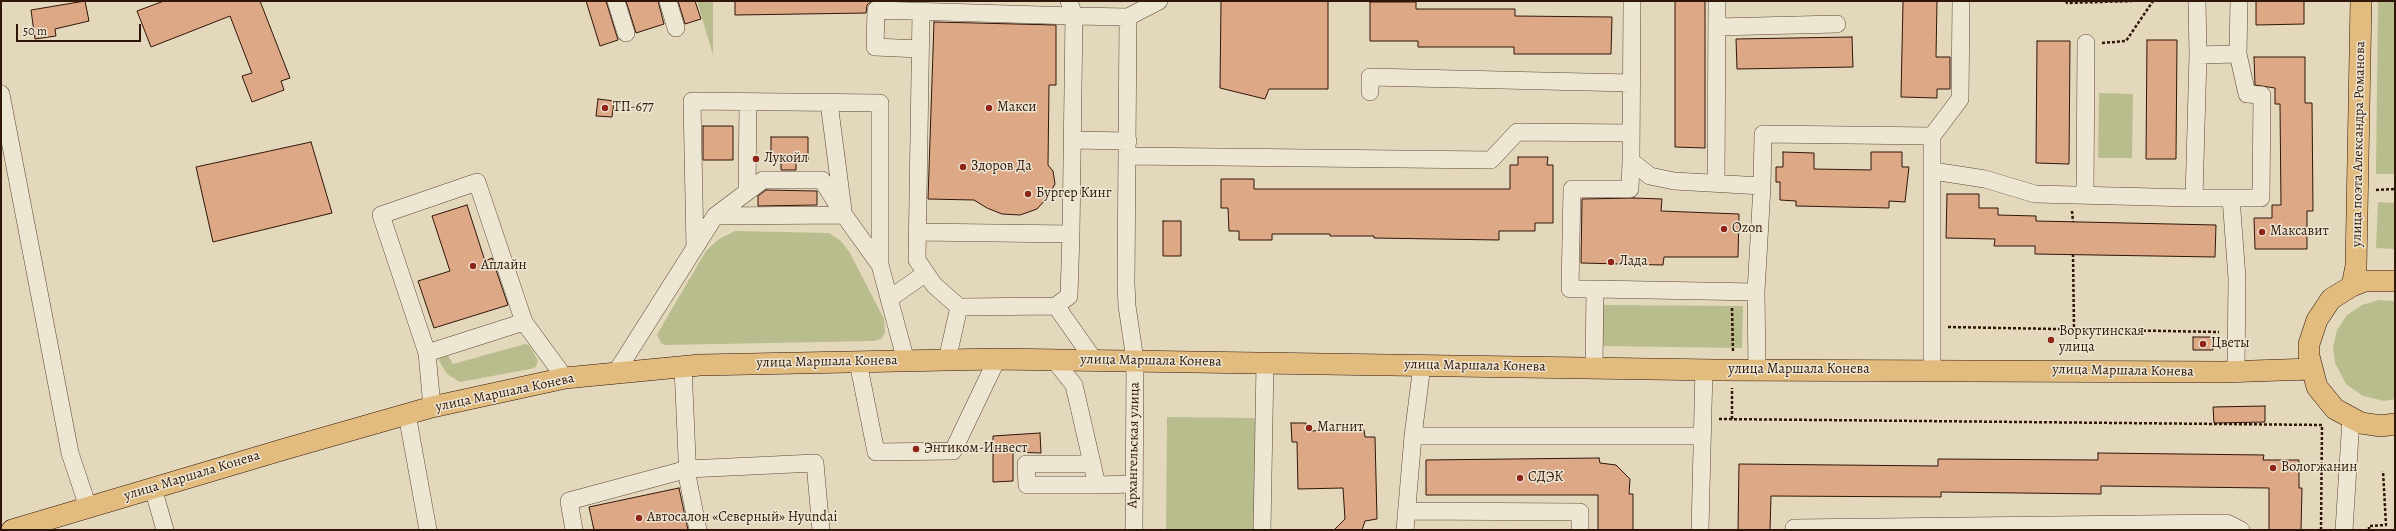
<!DOCTYPE html>
<meta charset="utf-8">
<style>
body{margin:0}
#map{position:relative;width:2396px;height:531px;overflow:hidden;background:#e3d8bc;font-family:Alegreya,serif}
canvas{display:block}
.frame{position:absolute;inset:0;border:2px solid #301509;pointer-events:none}
.scale{position:absolute;left:16px;top:24px;width:125px;height:18px;box-sizing:border-box;border:2px solid #301509;border-top:0;padding-left:5px;font-size:12px;line-height:14px;white-space:nowrap;color:#301509;-webkit-text-stroke:3px #ede6d3;paint-order:stroke}
</style>
<div id="map">
<canvas width="2396" height="531"></canvas>
<div class="frame"></div>
<div class="scale">50 m</div>
</div>
<script>
const ctx = document.querySelector('canvas').getContext('2d');
ctx.lineJoin = 'round';
function fillPath(path, color) { ctx.fillStyle = color; ctx.fill(path, 'evenodd'); }
const poly = rows => new Path2D(rows.map(r => 'M' + r).join(''));
function stroke(path, color, width, dash) { ctx.strokeStyle = color; ctx.lineWidth = width; ctx.lineCap = dash ? 'butt' : 'round'; ctx.setLineDash(dash || []); ctx.stroke(path); }
function drawText(font, color, halo, rows, align = 'center') {
  ctx.font = font + ' Alegreya,serif'; ctx.lineWidth = 3; ctx.setLineDash([]); ctx.textBaseline = 'middle'; ctx.strokeStyle = halo; ctx.fillStyle = color; for (const [text, x, y, turn = 0] of rows) {
    ctx.save(); ctx.translate(x, y); ctx.rotate((+turn || 0) * Math.PI / 180); ctx.textAlign = isNaN(turn) ? turn : align; if (halo) ctx.strokeText(text, 0, 0); ctx.fillText(text, 0, 0); ctx.restore();
  }
}
const green = poly([
 [697,1,713,1,713,55],
 [2378,1,2395,1,2395,174,2376,174],
 [2099,93,2133,94,2132,158,2098,158],
 [2378,202,2395,203,2395,249,2376,248],
 [735,231,829,233,841,241,850,253,884,319,885,333,881,339,874,341,665,345,661,343,657,335,659,331,706,251,719,239],
 [2379,300,2395,301,2395,399,2384,401,2363,396,2346,384,2335,363,2333,348,2337,330,2347,315,2362,305],
 [1602,305,1743,306,1742,348,1602,346],
 [525,344,529,345,538,360,536,367,530,369,460,382,447,374,439,361,440,356,448,355,453,364],
 [1167,417,1257,418,1256,530,1166,530]
]);
const building = poly([
 [85,1,89,21,55,29,56,36,35,39,31,10,85,1],
 [164,1,260,1,290,78,281,81,284,90,252,102,242,76,252,73,230,16,151,47,137,11,164,1],
 [586,1,606,1,618,40,600,46,586,1],
 [626,1,658,1,664,24,636,33,626,1],
 [678,1,695,1,701,19,685,24,678,1],
 [735,1,872,1,867,5,866,13,735,15,735,1],
 [1221,1,1328,1,1328,89,1269,89,1265,99,1220,88,1221,1],
 [1675,1,1705,1,1705,148,1675,147,1675,1],
 [1903,1,1937,1,1936,57,1950,57,1950,89,1937,89,1937,98,1901,97,1903,1],
 [2256,1,2304,1,2304,24,2256,25,2256,1],
 [1370,2,1416,2,1416,9,1515,9,1515,16,1612,17,1611,54,1514,54,1514,47,1418,47,1418,41,1370,41,1370,2],
 [934,22,1056,25,1056,85,1049,85,1048,165,1053,171,1055,184,1047,198,1037,209,1020,215,1002,214,987,208,974,200,928,199,934,22],
 [1852,37,1853,67,1737,69,1736,39,1852,37],
 [2147,40,2177,40,2176,159,2146,159,2147,40],
 [2037,41,2070,41,2069,164,2036,163,2037,41],
 [2254,57,2305,57,2305,103,2312,103,2313,211,2307,211,2307,249,2255,249,2254,218,2272,218,2272,205,2281,205,2280,104,2275,104,2275,88,2255,85,2254,57],
 [598,99,614,101,612,117,596,116,598,99],
 [703,126,733,126,733,160,703,160,703,126],
 [771,137,808,137,808,160,796,160,796,170,781,170,781,160,771,160,771,137],
 [311,142,332,213,213,242,196,167,311,142],
 [1783,152,1814,153,1814,169,1871,170,1871,152,1902,152,1902,167,1909,167,1905,202,1889,201,1889,208,1796,206,1796,201,1780,200,1780,182,1776,182,1776,167,1783,167,1783,152],
 [1518,157,1548,157,1547,165,1553,165,1553,223,1535,223,1535,231,1499,231,1499,240,1374,238,1374,236,1330,236,1330,234,1272,234,1272,240,1239,240,1239,231,1229,231,1228,208,1221,208,1221,179,1254,179,1254,189,1510,189,1510,165,1518,165,1518,157],
 [766,190,817,191,817,205,758,206,758,196,766,190],
 [1947,194,1979,194,1979,208,1998,208,1998,215,2036,216,2036,221,2216,225,2215,257,2035,254,2035,246,1994,246,1995,239,1946,238,1947,194],
 [1634,198,1662,199,1661,211,1739,214,1738,257,1664,257,1663,265,1581,263,1582,199,1634,198],
 [467,205,485,261,492,258,508,305,434,328,418,281,450,271,432,216,467,205],
 [1163,221,1181,221,1181,256,1163,256,1163,221],
 [2193,337,2213,337,2213,350,2193,350,2193,337],
 [2265,406,2265,422,2214,423,2213,407,2265,406],
 [1291,423,1306,423,1306,431,1364,430,1365,437,1375,437,1377,519,1365,521,1362,530,1334,530,1345,519,1343,488,1298,489,1297,442,1292,442,1291,423],
 [1040,433,1041,453,1013,452,1013,481,993,482,993,436,1040,433],
 [2098,453,2264,455,2263,460,2299,460,2299,488,2302,488,2301,530,2269,530,2269,488,2101,486,2101,494,1941,492,1941,497,1771,496,1770,530,1738,530,1739,464,1938,466,1938,459,2098,460,2098,453],
 [1599,458,1600,463,1616,465,1630,479,1629,494,1633,494,1633,530,1598,530,1598,495,1426,495,1426,460,1599,458],
 [679,488,688,530,594,530,589,507,679,488]
]);
const path = poly([
 [2066,1,2067,3,2132,1],
 [2102,43,2126,41,2153,1],
 [2376,190,2395,189],
 [2072,211,2073,222],
 [2073,254,2074,329],
 [1732,308,1733,353],
 [1948,327,2219,332],
 [1719,419,2322,425,2321,530],
 [1732,419,1732,388],
 [2369,530,2369,526,2386,525,2383,471]
]);
const minor = poly([
 [616,1,626,33],
 [668,1,676,28],
 [1632,1,1631,161,1650,176,1674,181,1762,186,1756,292,1757,370],
 [2197,1,2198,55,2194,198,2231,198,2237,278,2236,372],
 [921,12,917,260,934,285,959,307,1056,306,1069,296,1071,234],
 [1128,17,1159,1],
 [1717,27,1837,24],
 [920,49,875,47,876,10,1074,16,1069,1],
 [2238,54,2239,1],
 [2198,55,2238,54,2247,94,2262,95,2261,198,2231,198],
 [1370,92,1370,77,1631,83],
 [1,94,70,453,88,507],
 [829,103,843,210],
 [1073,140,1128,141],
 [1127,156,1491,160,1517,132,1631,133],
 [1933,171,1985,179,2035,194,2194,198],
 [1716,183,1717,1],
 [1762,186,1763,134,1932,136],
 [747,192,748,102],
 [2085,195,2086,43],
 [715,216,763,180,822,180,844,215],
 [917,232,1071,234,1074,16,1128,17,1126,284,1127,306,1135,360,1134,530],
 [695,248,692,101,880,103,880,265],
 [1595,289,1570,289,1572,189,1630,189,1631,161],
 [889,299,926,273],
 [1056,306,1094,360],
 [427,353,524,322],
 [947,360,959,307],
 [1054,360,1074,385,1097,485,1134,484],
 [858,362,876,452,953,451,997,359],
 [683,367,688,480,698,530],
 [1594,367,1595,289,1756,292],
 [1932,370,1932,136,1960,99,1961,1],
 [615,374,715,216,844,215,880,265,906,361],
 [432,407,427,353,381,215,477,182,524,322,565,378],
 [407,414,428,530],
 [1413,436,1702,436],
 [1092,464,1026,464,1027,485,1097,485],
 [153,488,165,530],
 [1408,511,1580,512,1580,530],
 [574,530,569,501,688,469,815,463,821,530],
 [1262,530,1265,363],
 [1405,530,1413,436,1422,365],
 [1700,530,1704,369],
 [1795,530,1794,528,2227,523,2241,530],
 [2344,530,2351,419]
]);
const major = poly([
 [2395,281,2365,281,2352,286,2331,299,2317,320,2309,344,2309,356,2317,387,2335,409,2361,423,2381,426,2395,424],
 [2352,286,2356,266,2361,1],
 [12,530,285,449,432,407,565,378,700,365,997,359,1715,370,2223,372,2311,369]
]);
const markers = [
 [605,108,4,"#8f2418"],
 [989,108,4,"#8f2418"],
 [756,159,4,"#8f2418"],
 [963,167,4,"#8f2418"],
 [1028,194,4,"#8f2418"],
 [1724,229,4,"#8f2418"],
 [2262,232,4,"#8f2418"],
 [1611,262,4,"#8f2418"],
 [473,266,4,"#8f2418"],
 [2051,340,4,"#8f2418"],
 [2203,344,4,"#8f2418"],
 [1309,428,4,"#8f2418"],
 [916,449,4,"#8f2418"],
 [2273,468,4,"#8f2418"],
 [1520,478,4,"#8f2418"],
 [639,518,4,"#8f2418"]
];
const poiNames = [
 ["ТП-677",613,108],
 ["Макси",997,108],
 ["Лукойл",764,159],
 ["Здоров Да",971,167],
 ["Бургер Кинг",1036,194],
 ["Ozon",1732,229],
 ["Максавит",2270,232],
 ["Лада",1619,262],
 ["Аплайн",481,266],
 ["Воркутинская",2059,332],
 ["улица",2059,348],
 ["Цветы",2211,344],
 ["Магнит",1317,428],
 ["Энтиком-Инвест",924,449],
 ["Вологжанин",2281,468],
 ["СДЭК",1528,478],
 ["Автосалон «Северный» Hyundai",647,518]
];
const streetNames = [
 ["улица поэта Александра Романова",2359,144,-89],
 ["улица Маршала Конева",1151,361,1],
 ["улица Маршала Конева",827,362,-1],
 ["улица Маршала Конева",1475,366,1],
 ["улица Маршала Конева",1799,370],
 ["улица Маршала Конева",2123,371,1],
 ["улица Маршала Конева",505,393,-12],
 ["Архангельская улица",1134,445,-89],
 ["улица Маршала Конева",192,476,-17]
];
fillPath(green, '#b9bd8d');
fillPath(building, '#dda886');
stroke(building, '#301509', 1);
stroke(minor, '#5d4636', 18);
stroke(major, '#301509', 22);
stroke(path, '#301509', 2.5, [3, 2]);
stroke(minor, '#ede6d3', 17);
stroke(major, '#e2bc7e', 21);
for (const [x, y, r, color] of markers) { const dot = new Path2D(); dot.arc(x, y, r, 0, 2 * Math.PI); ctx.fillStyle = color; ctx.fill(dot); stroke(dot, '#ede6d3', 1.5); }
drawText('14px', '#301509', '#ede6d3', poiNames, 'left');
drawText('14px', '#301509', '#ede6d3', streetNames);
</script>
